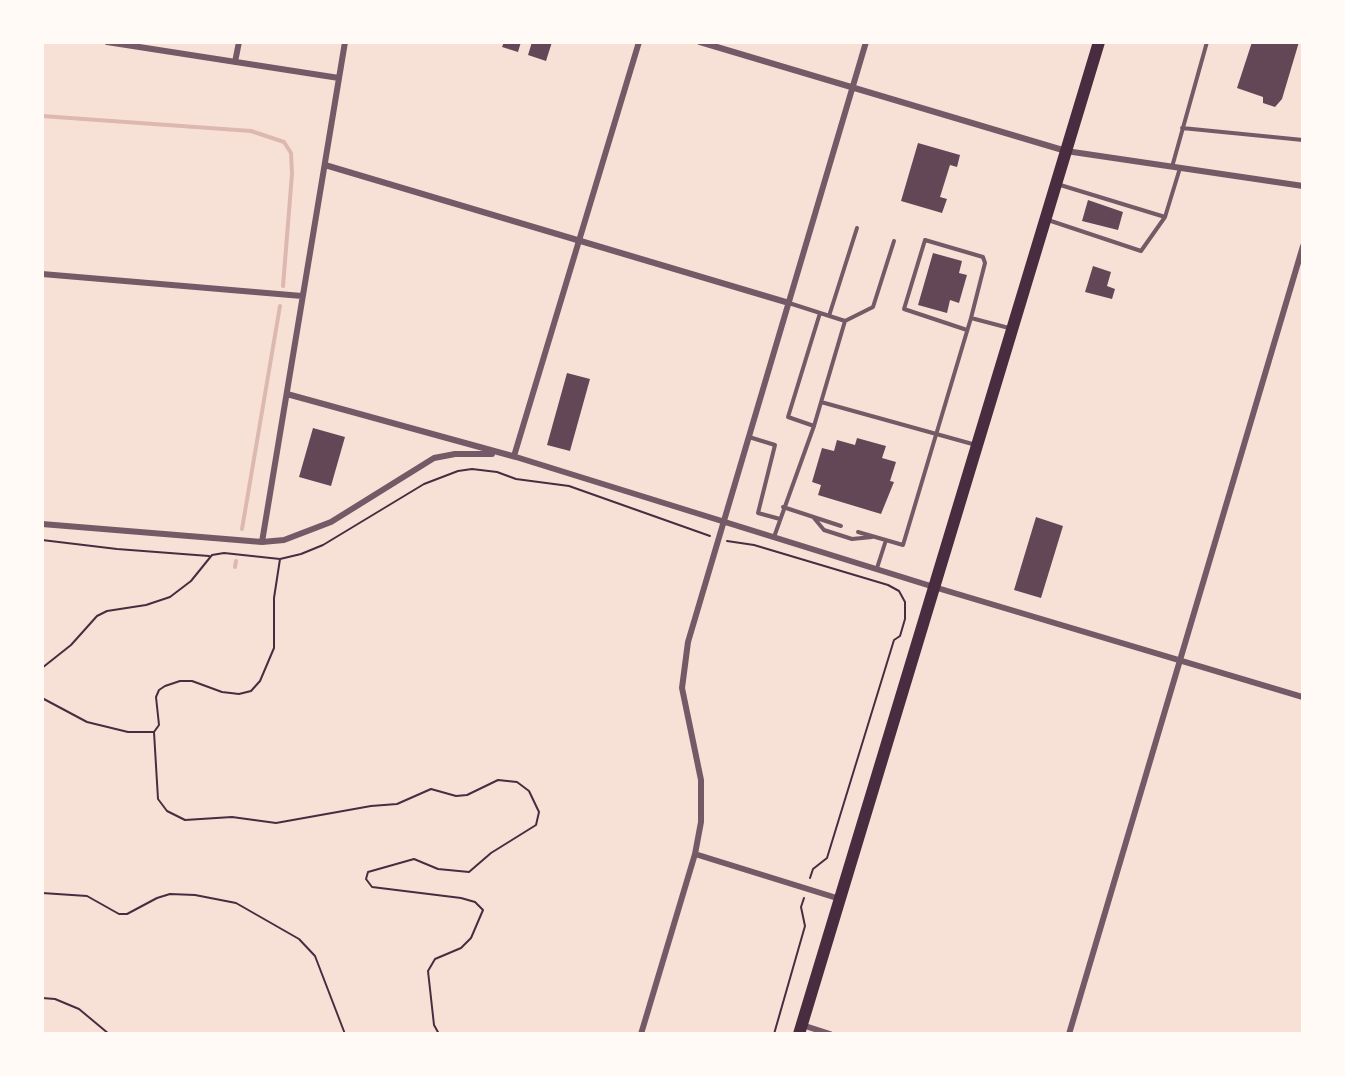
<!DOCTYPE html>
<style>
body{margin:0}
#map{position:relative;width:1345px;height:1076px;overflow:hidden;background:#f7e1d7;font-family:"Alegreya Sans",sans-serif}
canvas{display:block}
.frame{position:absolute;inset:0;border:44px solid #fffaf5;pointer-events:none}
</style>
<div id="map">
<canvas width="1345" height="1076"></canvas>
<div class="frame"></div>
</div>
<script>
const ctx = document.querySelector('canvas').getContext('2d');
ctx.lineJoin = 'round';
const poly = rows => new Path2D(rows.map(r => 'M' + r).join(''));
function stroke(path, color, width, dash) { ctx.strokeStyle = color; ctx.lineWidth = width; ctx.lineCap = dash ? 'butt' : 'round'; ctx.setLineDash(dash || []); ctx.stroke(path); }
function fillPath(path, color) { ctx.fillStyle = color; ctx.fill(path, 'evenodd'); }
const stream = poly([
 [42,116,251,131,284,142,291,153,292,174,283,286],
 [242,529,280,306],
 [235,567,236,561]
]);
const building = poly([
 [504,42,521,42,518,52,502,47],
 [532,42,552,42,546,61,528,55],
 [1252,42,1299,42,1282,99,1275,107,1263,103,1263,97,1237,88],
 [918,143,960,155,957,167,950,165,940,197,947,199,942,213,901,201],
 [1088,200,1123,212,1118,230,1082,221],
 [933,253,962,261,959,273,967,275,959,303,950,300,947,313,918,305],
 [1093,266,1111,272,1107,286,1115,289,1112,299,1085,292],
 [567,373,590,379,570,451,547,445],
 [313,428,345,437,331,486,299,477],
 [857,438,886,446,882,458,896,462,890,481,894,482,881,514,818,495,821,485,812,482,822,448,834,451,837,440,855,445],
 [1036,517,1063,526,1041,598,1014,590]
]);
const path = poly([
 [42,540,117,549,209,556],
 [727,541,754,545,888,585,899,591,905,602,905,619,900,636,894,640,827,858,813,869,810,878],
 [42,668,71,645,97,616,107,611,146,605,170,597,191,581,212,555,224,553,280,559,301,554,323,545,424,484,458,471,472,469,497,472,516,479,569,486,710,536],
 [42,698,87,722,128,732,154,732,159,725,156,697,159,690,165,686,180,681,192,681,222,692,239,694,251,691,260,681,274,648,274,598,280,559],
 [154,732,158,799,167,811,185,820,232,817,276,823,371,806,397,804,431,789,456,796,467,795,498,780,517,782,529,791,539,812,536,825,491,853,469,872,438,869,414,859,368,872,366,879,372,887,461,898,475,902,483,910,471,938,461,948,435,959,428,971,434,1025,439,1034],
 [42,893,87,896,119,914,127,914,157,898,170,894,195,895,236,903,299,939,315,956,345,1034],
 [42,998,55,999,79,1009,109,1034],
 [774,1034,805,926,801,907,804,898]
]);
const service = poly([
 [1182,128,1303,140],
 [1172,167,1207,42],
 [1057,184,1165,217],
 [1048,220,1141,251,1165,217,1180,168],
 [789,303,845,321,873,307,894,241],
 [829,316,857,228],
 [967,330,904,309,925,240,983,257,985,263,971,318],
 [821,402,976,445],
 [814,426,788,417,820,313],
 [749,437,775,445,758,513,780,519],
 [783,507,841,526],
 [814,518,824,530,852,539,872,537],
 [858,532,903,545,971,318,1009,328],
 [774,537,814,426,845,321],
 [877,568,886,540]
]);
const minor = poly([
 [107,42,339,78],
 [700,42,1066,151,1303,186],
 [235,62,239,42],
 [325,165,789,303],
 [42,274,302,296],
 [287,394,516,457,934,587,1303,697],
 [514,456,639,42],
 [42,524,262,542,284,540,331,522,434,458,455,454,492,454],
 [262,542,345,42],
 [695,854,840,899],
 [802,1025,830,1034],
 [641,1034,695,854,701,822,701,780,682,688,688,642,866,42],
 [1069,1034,1303,246]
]);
const primary = poly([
 [799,1034,1099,42]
]);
stroke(stream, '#dcb8b0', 4);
fillPath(building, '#644757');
stroke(path, '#4a2c40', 2);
stroke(service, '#755966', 4);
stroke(minor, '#755966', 6);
stroke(primary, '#4a2c40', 12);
</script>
